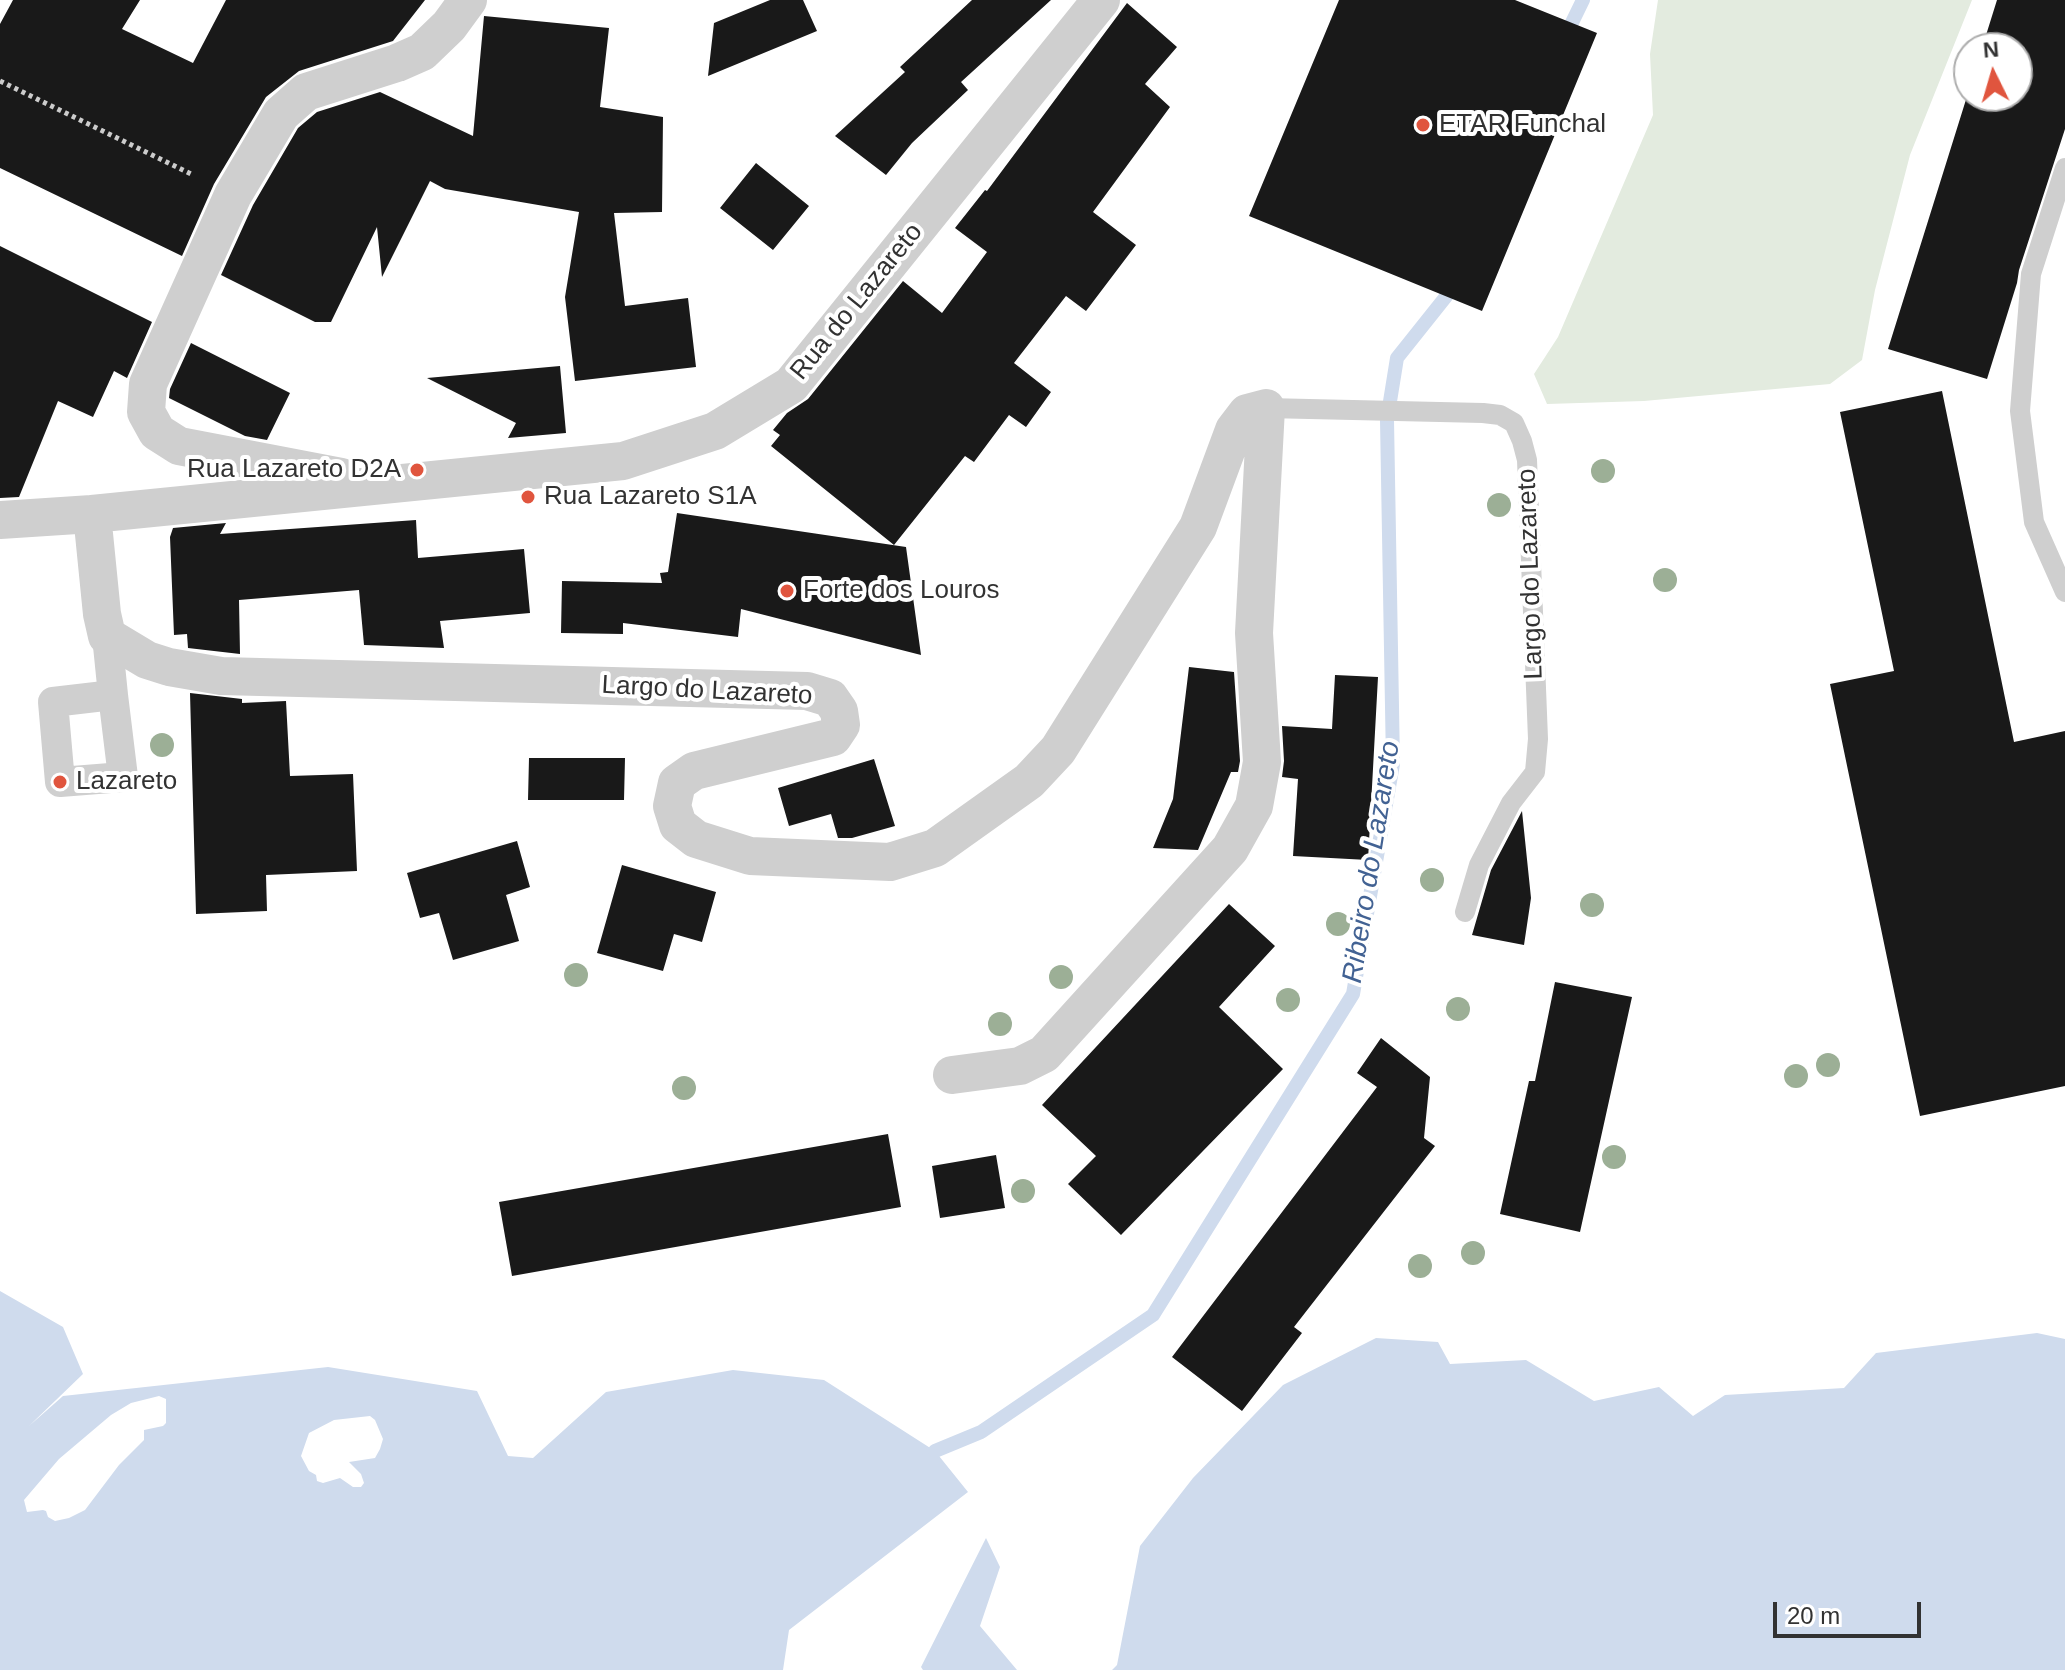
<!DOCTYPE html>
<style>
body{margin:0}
#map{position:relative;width:2065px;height:1670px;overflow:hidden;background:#fff;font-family:Helvetica,sans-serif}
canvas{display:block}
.north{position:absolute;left:1953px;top:32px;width:80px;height:80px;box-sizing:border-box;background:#fff;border:2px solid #adadad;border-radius:50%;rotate:355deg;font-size:22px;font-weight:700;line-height:32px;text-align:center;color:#323232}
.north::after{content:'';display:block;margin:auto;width:28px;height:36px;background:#e0553e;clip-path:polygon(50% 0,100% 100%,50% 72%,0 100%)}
.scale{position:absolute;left:1773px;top:1602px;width:148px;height:36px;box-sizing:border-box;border:4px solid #323232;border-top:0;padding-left:10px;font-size:24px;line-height:28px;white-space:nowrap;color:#323232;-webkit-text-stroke:6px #fff;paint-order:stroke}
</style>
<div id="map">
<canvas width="2065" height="1670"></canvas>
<div class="north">N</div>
<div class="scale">20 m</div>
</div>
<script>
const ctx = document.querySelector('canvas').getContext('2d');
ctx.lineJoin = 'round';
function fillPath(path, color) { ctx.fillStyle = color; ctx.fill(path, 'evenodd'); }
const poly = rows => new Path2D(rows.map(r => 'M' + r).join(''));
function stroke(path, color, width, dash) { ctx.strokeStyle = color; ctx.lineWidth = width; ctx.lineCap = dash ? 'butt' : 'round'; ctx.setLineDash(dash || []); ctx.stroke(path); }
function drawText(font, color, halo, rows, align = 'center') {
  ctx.font = font + ' Helvetica,sans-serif'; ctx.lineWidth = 8; ctx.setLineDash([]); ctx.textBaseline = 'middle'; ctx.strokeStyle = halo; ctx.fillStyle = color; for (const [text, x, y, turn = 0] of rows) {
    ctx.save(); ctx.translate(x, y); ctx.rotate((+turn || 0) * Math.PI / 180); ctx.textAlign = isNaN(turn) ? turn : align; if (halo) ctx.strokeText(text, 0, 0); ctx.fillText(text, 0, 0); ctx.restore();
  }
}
const green = poly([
 [1658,0,1972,0,1910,155,1875,290,1862,360,1830,384,1644,401,1547,404,1534,374,1558,337,1653,115,1650,54]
]);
const water = poly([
 [0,1291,63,1327,83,1374,29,1426,63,1396,328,1367,477,1391,508,1456,533,1458,606,1392,733,1370,824,1380,935,1451,968,1492,789,1630,783,1670,0,1670],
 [159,1396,166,1399,166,1423,163,1426,144,1430,144,1440,119,1465,85,1510,69,1518,55,1521,48,1517,46,1511,43,1510,27,1512,24,1500,59,1459,111,1415,131,1403],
 [370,1416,375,1420,383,1439,380,1449,375,1458,349,1462,361,1474,364,1483,361,1487,353,1487,340,1478,323,1483,317,1481,316,1475,309,1471,301,1456,309,1433,334,1420],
 [2037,1333,2065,1339,2065,1670,1112,1670,1117,1665,1140,1546,1193,1478,1283,1385,1376,1338,1438,1342,1450,1364,1526,1360,1594,1401,1659,1387,1693,1416,1725,1395,1844,1388,1876,1353],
 [986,1538,1000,1567,980,1626,1017,1670,923,1670,921,1667]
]);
const stream = poly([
 [1564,39,1583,0],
 [935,1451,981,1432,1153,1315,1353,994,1393,764,1387,420,1397,358,1456,284]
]);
const building = poly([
 [13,0,140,0,122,29,193,63,226,0,425,0,393,41,299,71,266,97,214,184,182,256,0,168,0,24],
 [770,0,803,0,817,31,708,76,714,23],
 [972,0,1051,0,961,82,968,90,912,143,886,175,835,136,905,72,900,67],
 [1339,0,1515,0,1597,33,1482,311,1249,216],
 [1997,0,2065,0,2065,129,2019,270,2017,283,1987,379,1888,349,1969,90,1969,96,2017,96,2017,48,1982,48],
 [1127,3,1177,47,1145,84,1170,107,1093,212,1136,245,1086,311,1066,296,1014,363,1051,392,1026,427,1009,415,974,462,965,456,894,545,771,446,780,435,773,430,787,413,808,399,903,281,942,313,987,252,955,228,985,190,987,191],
 [484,16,609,28,600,107,663,117,662,212,614,213,625,306,688,298,696,367,575,381,565,297,579,212,445,189,430,181,382,277,377,227,331,322,315,322,221,275,253,205,298,128,317,112,380,92,473,136],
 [756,163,809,206,773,250,720,208],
 [0,246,152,322,127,378,114,371,93,417,58,401,19,497,0,498],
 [191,343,290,393,267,440,245,436,169,398,170,389],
 [560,366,566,433,508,438,516,423,427,378],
 [1942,391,2014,742,2065,731,2065,1086,1920,1116,1830,684,1894,671,1840,412],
 [677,513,906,547,921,655,741,609,738,637,623,623,623,634,561,633,562,581,662,583,660,573,668,572],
 [416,520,418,558,524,549,530,613,440,621,444,648,364,645,359,590,239,600,240,654,188,648,187,634,174,635,170,537,173,528,226,523,220,534],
 [1189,667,1234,672,1240,761,1238,772,1231,772,1198,850,1153,848,1173,799],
 [1335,675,1378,677,1368,860,1293,856,1298,779,1282,777,1284,761,1282,726,1332,729],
 [190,693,242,699,242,703,286,701,290,776,353,774,357,871,266,875,267,911,196,914],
 [529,758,625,758,624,800,528,800],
 [874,759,895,826,852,838,838,838,831,814,789,826,778,788],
 [1522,811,1531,898,1524,945,1472,935,1491,870],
 [517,841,530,887,506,895,519,941,453,960,439,913,420,918,407,873],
 [622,865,716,892,702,942,674,934,663,971,597,953],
 [1229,904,1275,946,1219,1007,1283,1069,1121,1235,1068,1184,1096,1156,1042,1105],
 [1555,982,1632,997,1580,1232,1500,1214,1529,1081,1535,1081],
 [1381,1038,1430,1077,1424,1138,1435,1146,1294,1327,1302,1333,1242,1411,1172,1357,1377,1087,1357,1073],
 [888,1134,901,1207,512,1276,499,1202],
 [996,1155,1005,1208,940,1218,932,1166]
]);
const path = poly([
 [0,81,193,175]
]);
const service = poly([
 [2065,168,2031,274,2020,411,2034,522,2065,592],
 [1266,408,1483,413,1500,415,1514,423,1522,441,1527,460,1538,739,1535,772,1511,803,1479,865,1465,912]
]);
const pedestrian = poly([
 [107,636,113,695,53,702,60,782,123,777,113,695]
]);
const minor = poly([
 [341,477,179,446,157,432,146,412,148,384,233,195,281,114,306,92,397,63,422,52,449,26,468,0],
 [92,514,102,614,107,636,147,660,169,667,221,676,807,691,830,698,839,711,841,725,833,737,694,771,677,783,672,806,678,825,696,839,750,856,890,862,935,848,1029,781,1058,750,1198,527,1234,430,1247,413,1266,408,1254,633,1262,762,1254,806,1230,849,1044,1054,1020,1066,952,1075],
 [0,520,92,514,623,461,715,431,791,385,1101,0]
]);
const trees = [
 [1603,471],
 [1499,505],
 [1665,580],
 [162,745],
 [1432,880],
 [1592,905],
 [1338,924],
 [576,975],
 [1061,977],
 [1288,1000],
 [1458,1009],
 [1000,1024],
 [1828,1065],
 [1796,1076],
 [684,1088],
 [1614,1157],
 [1023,1191],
 [1473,1253],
 [1420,1266]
];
const markers = [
 [1423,125,8,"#e0553e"],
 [417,470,8,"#e0553e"],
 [528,497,8,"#e0553e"],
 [787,591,8,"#e0553e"],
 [60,782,8,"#e0553e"]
];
const poiNames = [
 ["ETAR Funchal",1439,125],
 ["Rua Lazareto D2A",401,470,"right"],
 ["Rua Lazareto S1A",544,497],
 ["Forte dos Louros",803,591],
 ["Lazareto",76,782]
];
const streetNames = [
 ["Rua do Lazareto",857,302,-51],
 ["Largo do Lazareto",1531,574,-92],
 ["Largo do Lazareto",707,691,3]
];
const waterNames = [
 ["Ribeiro do Lazareto",1372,862,-81]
];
fillPath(green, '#e3ebdf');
fillPath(water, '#cfdbed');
stroke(stream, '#cfdbed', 14);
fillPath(building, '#191919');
stroke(path, '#ccc', 5, [4, 4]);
stroke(service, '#cfcfcf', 20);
stroke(pedestrian, '#cfcfcf', 30);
stroke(minor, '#cfcfcf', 38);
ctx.fillStyle = '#9caf96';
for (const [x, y] of trees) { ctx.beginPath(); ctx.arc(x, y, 12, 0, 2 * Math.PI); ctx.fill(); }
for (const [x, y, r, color] of markers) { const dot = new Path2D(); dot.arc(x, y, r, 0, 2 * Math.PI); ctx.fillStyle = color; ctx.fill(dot); stroke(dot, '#fff', 3); }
drawText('26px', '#323232', '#fff', poiNames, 'left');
drawText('26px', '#323232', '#fff', streetNames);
drawText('italic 28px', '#426293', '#fff', waterNames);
</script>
